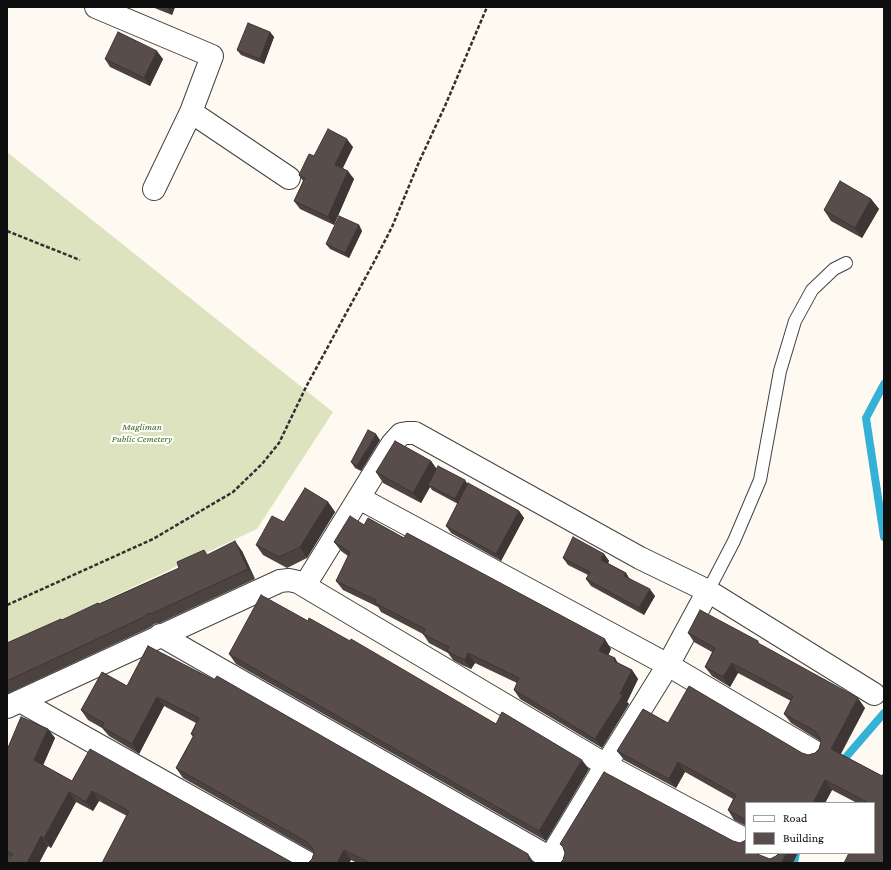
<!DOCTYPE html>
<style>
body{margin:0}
#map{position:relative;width:891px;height:870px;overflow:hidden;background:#fffaf1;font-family:"Crimson Pro",serif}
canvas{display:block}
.frame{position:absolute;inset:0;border:8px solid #0f0f0f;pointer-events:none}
.legend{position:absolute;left:745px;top:802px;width:130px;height:52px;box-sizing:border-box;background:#fff;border:1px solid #9f9f9f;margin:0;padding:5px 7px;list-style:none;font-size:12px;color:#0f0f0f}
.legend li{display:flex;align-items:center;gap:8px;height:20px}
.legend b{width:20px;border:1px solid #9f9f9f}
</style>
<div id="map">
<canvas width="891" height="870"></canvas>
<div class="frame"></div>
<ul class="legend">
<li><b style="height:5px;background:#fff"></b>Road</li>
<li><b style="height:11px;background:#584d4a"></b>Building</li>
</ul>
</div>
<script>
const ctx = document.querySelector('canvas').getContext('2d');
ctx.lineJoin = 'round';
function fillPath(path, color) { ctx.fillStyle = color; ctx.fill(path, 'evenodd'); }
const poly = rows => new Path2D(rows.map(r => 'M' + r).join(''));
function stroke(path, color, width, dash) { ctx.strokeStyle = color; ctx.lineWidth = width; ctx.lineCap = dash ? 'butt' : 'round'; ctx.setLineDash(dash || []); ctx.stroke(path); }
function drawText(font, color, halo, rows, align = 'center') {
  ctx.font = font + ' "Crimson Pro",serif'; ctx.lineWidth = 4; ctx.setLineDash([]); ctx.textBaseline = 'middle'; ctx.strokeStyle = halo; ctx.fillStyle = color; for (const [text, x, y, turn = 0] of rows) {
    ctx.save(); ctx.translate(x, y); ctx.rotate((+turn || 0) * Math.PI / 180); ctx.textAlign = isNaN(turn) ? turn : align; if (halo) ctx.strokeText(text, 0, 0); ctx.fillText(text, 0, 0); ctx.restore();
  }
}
const cemetery = poly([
 [7,152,333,412,257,529,7,646]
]);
const stream = poly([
 [884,384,866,418,884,537],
 [840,764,884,713],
 [794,863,796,853]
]);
const path = poly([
 [7,231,80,260],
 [7,605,153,539,233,492,262,464,279,443,306,387,374,262,392,227,419,162,445,106,487,7]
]);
const service = poly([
 [708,591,734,541,760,480,780,371,795,321,812,290,834,269,846,263]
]);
const minor = poly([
 [96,7,212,56,191,112,154,189],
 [191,112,289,178],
 [359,498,668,665,815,752],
 [305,585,392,444,401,434,407,433,415,433,640,558,708,591,874,694],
 [160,635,559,863],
 [20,701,308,863],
 [7,707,280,581,289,580,298,582,606,765,746,840],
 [770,853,776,856],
 [547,863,606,765,668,665,708,591]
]);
const wall = poly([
 [152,7,175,7,172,15],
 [270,32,274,37,264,64,241,55,237,50],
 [105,59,163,59,150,86,110,67],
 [353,147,343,168,354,179,334,225,300,209,294,201,303,181,299,175,314,156],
 [871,199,879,209,862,238,831,221,824,210],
 [359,225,362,231,349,258,330,249,326,244],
 [380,440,361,471,355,468,351,462],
 [431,461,436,468,468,484,519,511,524,518,501,561,451,533,446,526,458,504,432,490,430,487,421,503,383,483,376,472],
 [328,502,335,512,307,558,287,568,263,555,256,545],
 [364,525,404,538,611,649,608,655,618,663,632,670,638,679,627,702,629,704,602,748,520,699,514,690,517,683,475,663,471,669,462,665,453,660,448,653,429,643,423,634,381,612,378,607,343,590,336,581,348,556,341,551,334,542],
 [242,551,255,579,160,623,154,624,151,627,7,694,7,643,99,604,208,555],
 [604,554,609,561,608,563,626,573,629,578,655,596,644,615,591,586,586,579,588,575,568,565,563,558],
 [688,633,761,645,865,708,841,754,882,776,874,803,857,803,832,790,825,803,746,803,746,826,734,820,728,810,733,799,685,772,676,788,624,760,617,751,668,723,808,755,815,753,819,749,821,742,820,741,791,723,784,714,791,701,738,673,730,687,712,676,705,667,712,652,694,642],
 [148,646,534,863,357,863,351,860,349,863,308,863,312,859,314,853,313,852,183,778,176,768,193,737,191,734,196,723,164,706,139,754,109,736,102,728,88,720,81,710,127,686],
 [229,654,496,724,589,769,546,841,236,664],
 [48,729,55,738,43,765,72,781,293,863,127,816,99,801,93,811,76,802,51,848,48,846,39,863,7,863,9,858,7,857,7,750]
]);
const shadedWall = poly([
 [167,7,175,7,172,15],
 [270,32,274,37,264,64,260,59],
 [157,51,163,59,150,86,144,78],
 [347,139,353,147,340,173,335,165],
 [348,171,354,179,334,225,328,217],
 [871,199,879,209,862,238,855,228],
 [359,225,362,231,349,258,345,253],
 [376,434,380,440,361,471,357,466],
 [431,461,438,471,428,485,430,487,421,503,413,493],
 [465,480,469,486,459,505,455,499],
 [328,502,335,512,307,558,300,547],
 [519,511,524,518,501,561,496,554],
 [235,541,242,551,255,579,248,569],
 [604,554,609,561,606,567,601,560],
 [626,573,630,580,624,576],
 [650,589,655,596,644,615,639,608],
 [605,639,611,649,606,661,599,651],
 [468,653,475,663,471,669,465,660],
 [615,658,621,668,614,661],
 [732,663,738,673,730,687,723,677],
 [632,670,638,679,627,702,629,704,602,748,595,739,620,694],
 [157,697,164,706,139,754,132,744],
 [858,698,865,708,838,758,831,749],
 [48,729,55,738,41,770,34,760],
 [582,760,589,769,546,841,539,831],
 [678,762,685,772,676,788,669,779],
 [825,780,832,790,825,803,813,803],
 [92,791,99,801,93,811,86,802],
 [69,792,76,802,51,848,44,838],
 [41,836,48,846,39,863,27,863],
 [344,850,351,860,349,863,337,863],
 [786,853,798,853,793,863,781,863],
 [528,854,534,863,532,863,529,860]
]);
const building = poly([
 [248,23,270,32,260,59,237,50,248,23],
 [118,32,157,51,144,78,105,59,118,32],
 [328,129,347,139,335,165,348,171,328,217,294,201,305,178,299,175,309,154,314,156,328,129],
 [840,181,871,199,855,228,824,210,840,181],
 [339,216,359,225,345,253,326,244,339,216],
 [368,430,376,434,357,466,351,462,368,430],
 [395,441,431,461,413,493,376,472,395,441],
 [438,466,465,480,455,499,428,485,438,466],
 [468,483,519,511,496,554,446,526,468,483],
 [305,488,328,502,300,547,279,557,256,545,272,516,284,522,305,488],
 [350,516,364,525,368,518,404,538,407,533,605,639,599,651,615,658,614,661,632,670,620,694,623,695,595,739,514,690,519,678,468,653,465,660,456,656,447,651,449,647,423,634,425,629,375,603,376,600,336,581,350,552,334,542,350,516],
 [573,537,604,554,601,560,626,573,624,576,650,589,639,608,586,579,590,572,563,558,573,537],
 [235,541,248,569,153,613,147,614,144,617,7,681,7,643,61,619,62,620,98,603,99,604,179,568,177,562,204,550,207,555,235,541],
 [261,595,308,621,309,618,350,641,351,639,496,724,502,712,582,760,539,831,229,654,261,595],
 [700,610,758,641,758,643,858,698,831,749,882,776,884,773,884,863,844,863,849,853,874,853,874,803,867,803,867,802,825,780,813,803,746,803,746,820,728,810,736,795,678,762,669,779,617,751,643,709,668,723,689,686,802,753,808,755,815,753,819,749,821,742,819,736,815,731,784,714,793,696,732,663,723,677,705,667,715,648,688,633,700,610],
 [148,646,214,680,217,676,528,854,529,860,533,863,370,863,344,850,337,863,308,863,312,859,314,853,312,847,307,842,176,768,194,735,191,734,199,718,157,697,132,744,102,727,104,723,81,710,102,672,127,686,148,646],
 [21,717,48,729,34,760,72,781,90,749,293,863,102,863,129,811,92,791,86,802,69,792,44,838,41,836,27,863,7,863,7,860,13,854,7,851,7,750,21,717],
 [604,772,733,841,740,843,746,840,746,853,756,853,757,854,770,859,776,856,779,853,786,853,781,863,560,863,563,860,565,853,563,847,560,844,604,772]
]);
const parkNames = [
 ["Magliman",142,427],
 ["Public Cemetery",142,439]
];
fillPath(cemetery, '#dee3bf');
stroke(stream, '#34b1d6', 8);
stroke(service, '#424242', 14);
stroke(minor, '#424242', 24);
stroke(path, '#313131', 2.5, [4, 2]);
stroke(service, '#fff', 12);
stroke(minor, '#fff', 22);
fillPath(wall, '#4c4240');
fillPath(shadedWall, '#3e3634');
fillPath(building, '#584d4a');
stroke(building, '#3e3634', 1);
drawText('italic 10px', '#396c1a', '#fff', parkNames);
</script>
